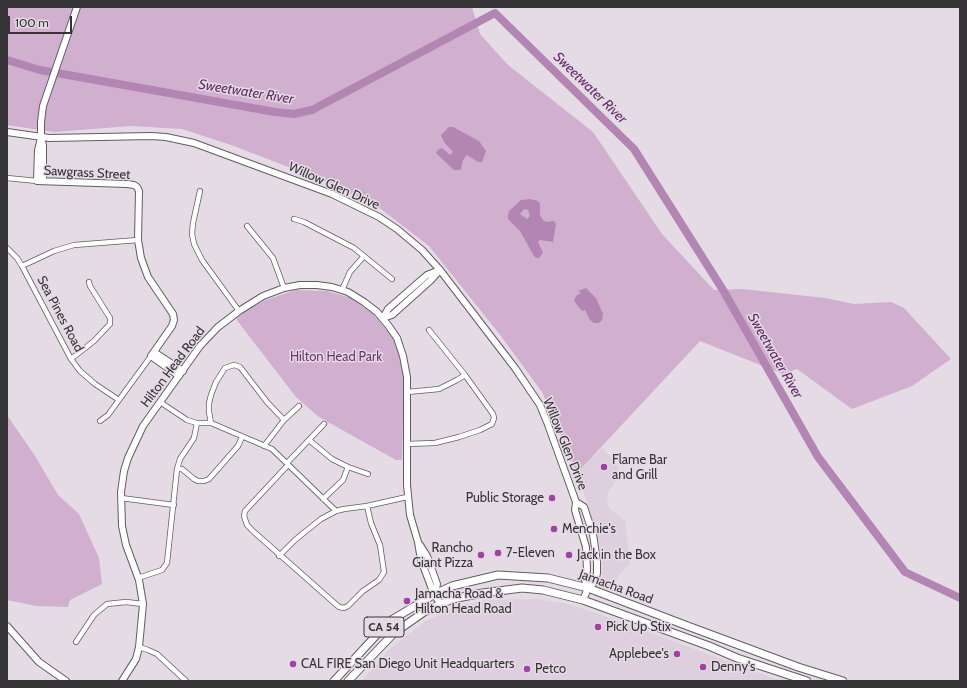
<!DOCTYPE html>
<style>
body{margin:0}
#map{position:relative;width:967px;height:688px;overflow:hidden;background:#e4dbe4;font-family:Cabin,sans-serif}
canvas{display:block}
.frame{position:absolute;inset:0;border:8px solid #373437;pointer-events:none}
.scale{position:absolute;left:8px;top:16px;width:64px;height:18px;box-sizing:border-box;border:2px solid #373437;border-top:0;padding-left:5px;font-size:12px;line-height:14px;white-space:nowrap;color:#373437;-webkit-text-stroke:3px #e4dbe4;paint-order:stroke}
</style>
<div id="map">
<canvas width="967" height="688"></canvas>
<div class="frame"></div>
<div class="scale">100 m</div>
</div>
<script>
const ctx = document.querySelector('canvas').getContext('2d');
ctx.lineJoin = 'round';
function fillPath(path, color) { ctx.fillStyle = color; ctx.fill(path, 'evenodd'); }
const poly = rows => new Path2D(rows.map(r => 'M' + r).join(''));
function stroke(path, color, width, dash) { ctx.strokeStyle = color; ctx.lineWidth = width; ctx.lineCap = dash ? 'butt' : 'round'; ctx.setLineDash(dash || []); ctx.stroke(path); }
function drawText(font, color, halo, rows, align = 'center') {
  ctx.font = font + ' Cabin,sans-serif'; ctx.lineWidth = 3; ctx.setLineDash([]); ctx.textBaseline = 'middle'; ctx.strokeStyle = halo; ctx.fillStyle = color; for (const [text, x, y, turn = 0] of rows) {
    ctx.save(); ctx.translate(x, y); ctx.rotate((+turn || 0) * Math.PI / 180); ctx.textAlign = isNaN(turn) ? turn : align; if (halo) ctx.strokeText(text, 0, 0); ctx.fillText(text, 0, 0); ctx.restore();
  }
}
const built = poly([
 [602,448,616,463,621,473,608,492,607,500,610,509,625,521,630,563,620,574,613,587,602,583,603,557,591,514,577,473],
 [536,599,568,604,608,617,780,681,361,681,382,660,386,652,426,621,456,607,486,600]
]);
const green = poly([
 [7,7,472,7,480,34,508,65,593,132,662,234,714,290,742,289,825,298,854,304,891,302,904,308,951,359,912,386,852,409,797,369,783,374,700,341,577,473,542,392,501,336,429,246,373,203,304,173,231,145,182,129,131,126,54,132,7,125],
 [296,290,327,291,351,298,372,313,392,336,399,353,404,377,402,460,396,460,378,450,319,417,296,397,236,319,244,312,266,300],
 [7,415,35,456,58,495,79,514,99,558,102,584,70,600,68,607,36,606,7,600]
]);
const water = poly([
 [449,127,453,127,479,141,486,151,482,162,478,162,467,155,463,160,461,169,459,170,454,170,437,154,436,152,439,149,442,148,450,155,453,152,444,142,441,135],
 [530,199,538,201,540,204,540,215,543,220,546,222,554,221,556,224,553,242,540,240,538,242,543,253,539,258,536,258,534,256,520,231,508,219,508,215,509,211,521,200],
 [524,209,528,210,530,216,527,219,520,214],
 [586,288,596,298,603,314,602,320,599,323,594,323,590,320,585,310,582,311,574,301,576,296,581,293,578,291]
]);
const river = poly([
 [7,60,40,70,275,112,294,114,312,110,495,13,634,149,723,290,818,457,905,572,960,598]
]);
const street = poly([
 [7,178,37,181],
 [200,191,193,223,192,234,194,244,202,260,239,311],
 [294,219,304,222,354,248,392,279],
 [247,226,273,258,284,288],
 [7,248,17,258,22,266,71,359,80,371,95,384,119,400],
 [22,266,54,251,74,245,138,240],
 [342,290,350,272,364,256],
 [71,359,94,341,110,324,110,318,90,286,89,282],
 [407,392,439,389,457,380,465,375],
 [160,402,187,420,197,423,211,423],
 [100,421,108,415,151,356],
 [211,423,272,449,336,511],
 [211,423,209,412,209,403,211,395,216,382,225,368,234,365,240,367,267,402,284,420],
 [309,440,332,459,348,467,368,474],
 [406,444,435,443,459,437,480,430,492,424,494,418,493,414,465,375,429,330],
 [264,446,284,420,299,406],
 [287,463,324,424],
 [288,465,245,511,244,516,247,525,254,532,339,607,344,608,348,606,363,591,379,580,384,572,380,545,371,523,367,506],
 [177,469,182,469,194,479,198,481,204,481,209,479,238,446,242,437],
 [121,498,174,505],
 [323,499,343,480,348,467],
 [279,556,295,540,306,531,321,519,336,511,344,509,367,506,407,497],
 [138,578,162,570,167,563,177,469,180,459,194,438,197,423],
 [76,642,94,615,107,604,126,602,143,604],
 [139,647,148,650,157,654,186,681]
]);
const secondary = poly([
 [77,7,43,106,41,122,41,138,38,150,37,181,127,184,134,185,137,187,139,191,138,240,141,258,148,277,173,314,174,320,172,326,151,356,179,376],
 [7,132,49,138,151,136,166,137,194,143,332,194,379,217,397,229,422,250,440,270,515,368,540,405,547,422,576,502,575,510,586,547,587,570,585,580,588,588],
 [41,139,43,145,43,181],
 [383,318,388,309,427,275,440,270],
 [383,318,392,315,431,280,439,271],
 [154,352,183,371],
 [576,502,584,507,593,534,597,562,597,573,595,582,588,588,583,600],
 [420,545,427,556,437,584,435,594],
 [7,626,39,662,66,681],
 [122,681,136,659,139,647,143,604,139,580,126,545,122,526,121,492,124,471,128,458,143,426,200,346,218,327,239,311,263,296,284,288,300,285,317,285,332,287,348,292,364,302,377,312,388,325,397,338,403,356,407,377,407,485,410,515,418,542,421,560,432,589,440,604]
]);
const primary = poly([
 [334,681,382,629,393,619,435,594,452,586,498,575,548,578,588,588,685,625,798,667,843,681],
 [348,681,394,633,424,612,452,599,483,593,522,588,543,590,583,600,709,646,737,658,807,681]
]);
const markers = [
 [604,467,4,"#a240a6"],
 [552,498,4,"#a240a6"],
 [554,529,4,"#a240a6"],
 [498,553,4,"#a240a6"],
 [481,555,4,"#a240a6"],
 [569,555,4,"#a240a6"],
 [407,601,4,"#a240a6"],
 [598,627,4,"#a240a6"],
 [677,654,4,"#a240a6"],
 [293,664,4,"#a240a6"],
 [703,667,4,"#a240a6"],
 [527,669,4,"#a240a6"]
];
const shields = [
 [384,627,40]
];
const shieldNames = [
 ["CA 54",384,627]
];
const streetNames = [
 ["Sawgrass Street",87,173,3],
 ["Willow Glen Drive",334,186,24],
 ["Sea Pines Road",60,314,62],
 ["Hilton Head Road",173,367,-53],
 ["Willow Glen Drive",565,444,68],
 ["Jamacha Road",616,587,20]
];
const parkNames = [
 ["Hilton Head Park",336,357]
];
const poiNames = [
 ["Flame Bar",612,460],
 ["and Grill",612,475],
 ["Public Storage",544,498,"right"],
 ["Menchie's",562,529],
 ["Rancho",473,548,"right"],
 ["Giant Pizza",473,563,"right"],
 ["7-Eleven",506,553],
 ["Jack in the Box",577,555],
 ["Jamacha Road &",415,594],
 ["Hilton Head Road",415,609],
 ["Pick Up Stix",606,627],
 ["Applebee's",669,654,"right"],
 ["CAL FIRE San Diego Unit Headquarters",301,664],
 ["Denny's",711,667],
 ["Petco",535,669]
];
const waterNames = [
 ["Sweetwater River",590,88,44],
 ["Sweetwater River",246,92,9],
 ["Sweetwater River",775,356,60]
];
fillPath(built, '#decfde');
fillPath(green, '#d0afcf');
fillPath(water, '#b285b2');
stroke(river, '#b285b2', 8);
stroke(street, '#635c63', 6);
stroke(secondary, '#635c63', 8);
stroke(primary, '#635c63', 9);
stroke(street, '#fff', 4.5);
stroke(secondary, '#fff', 6);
stroke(primary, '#fff', 7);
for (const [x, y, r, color] of markers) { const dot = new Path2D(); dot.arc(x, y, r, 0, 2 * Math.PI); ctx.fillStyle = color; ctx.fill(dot); stroke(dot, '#e4dbe4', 1.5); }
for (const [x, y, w] of shields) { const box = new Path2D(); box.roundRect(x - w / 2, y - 10, w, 20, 3); ctx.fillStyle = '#e4dbe4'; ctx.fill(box); stroke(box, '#373437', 1); }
drawText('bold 12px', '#373437', null, shieldNames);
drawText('13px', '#373437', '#e4dbe4', streetNames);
drawText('13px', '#6e3670', '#e4dbe4', parkNames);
drawText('13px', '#373437', '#e4dbe4', poiNames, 'left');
drawText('italic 14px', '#652e67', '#e4dbe4', waterNames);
</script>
